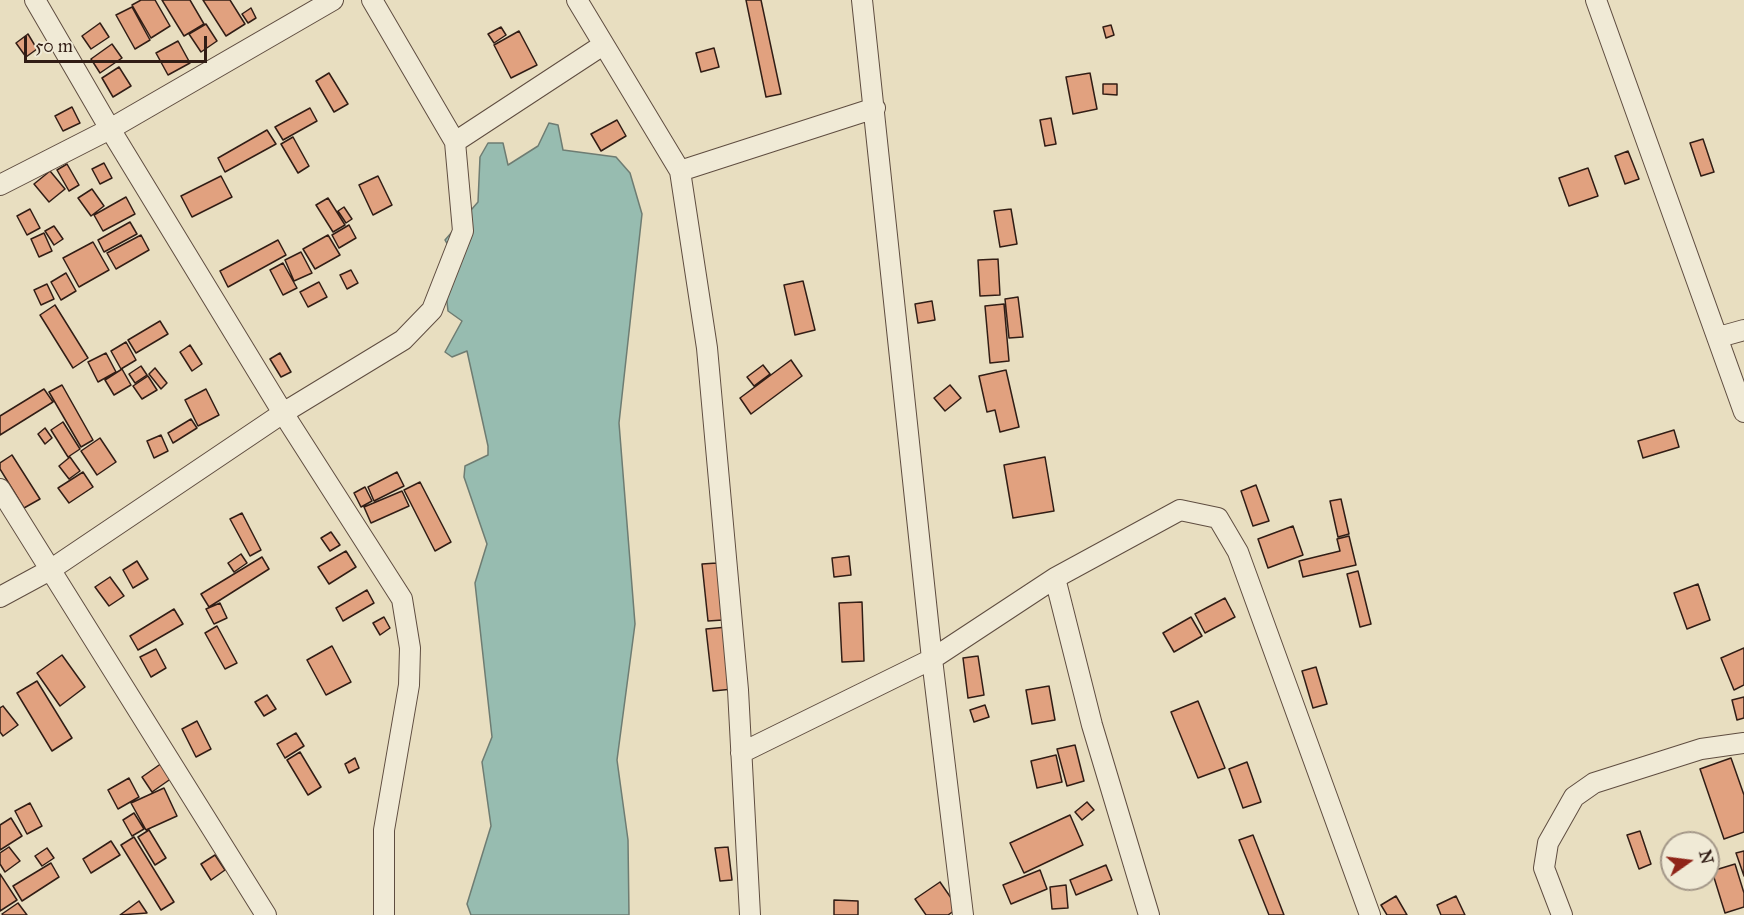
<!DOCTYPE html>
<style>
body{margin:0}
#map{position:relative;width:1744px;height:915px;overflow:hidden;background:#e8dec0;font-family:"IM FELL Great Primer",serif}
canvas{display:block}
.north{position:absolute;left:1660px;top:831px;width:60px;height:60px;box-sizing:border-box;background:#f0ead6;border:2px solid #a49889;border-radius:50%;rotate:76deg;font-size:16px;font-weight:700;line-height:24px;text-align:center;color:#311d15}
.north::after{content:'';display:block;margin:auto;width:21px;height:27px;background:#8f2418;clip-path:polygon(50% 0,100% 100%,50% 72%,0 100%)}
.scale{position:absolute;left:24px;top:36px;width:183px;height:27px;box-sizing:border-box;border:3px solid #311d15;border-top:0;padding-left:8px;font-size:18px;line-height:21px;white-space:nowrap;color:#311d15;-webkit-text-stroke:4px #f0ead6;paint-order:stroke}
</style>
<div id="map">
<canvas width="1744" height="915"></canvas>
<div class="north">N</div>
<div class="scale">50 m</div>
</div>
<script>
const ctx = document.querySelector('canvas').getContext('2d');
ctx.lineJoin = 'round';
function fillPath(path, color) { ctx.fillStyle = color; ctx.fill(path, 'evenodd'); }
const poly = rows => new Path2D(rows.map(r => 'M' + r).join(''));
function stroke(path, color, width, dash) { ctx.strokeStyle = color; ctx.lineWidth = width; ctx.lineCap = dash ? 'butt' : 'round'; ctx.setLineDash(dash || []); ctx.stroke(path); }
const water = poly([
 [549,123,558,125,563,150,616,157,630,173,642,214,619,423,635,624,617,760,628,840,629,915,471,915,467,904,491,826,482,762,492,737,475,583,487,544,464,477,465,466,488,455,488,446,467,351,452,357,445,352,462,321,448,311,445,284,458,263,445,240,478,202,480,157,488,143,503,143,508,165,538,146,549,123]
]);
const building = poly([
 [141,0,155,0,170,26,151,38,132,5,141,0],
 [162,0,190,0,204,24,184,36,162,0],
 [203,0,230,0,245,24,226,36,203,0],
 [746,0,761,0,781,94,766,97,746,0],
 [132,7,150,40,135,49,116,15,132,7],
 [251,8,256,18,248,23,242,14,251,8],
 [100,23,109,37,91,49,82,36,100,23],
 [206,24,217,41,201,52,189,34,206,24],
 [1111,25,1114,35,1106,38,1103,27,1111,25],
 [501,27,506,35,494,43,488,34,501,27],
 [519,31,537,65,511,78,494,45,519,31],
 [28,34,37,49,26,57,16,43,28,34],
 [178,41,190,63,168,75,156,53,178,41],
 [112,44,122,58,100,73,91,59,112,44],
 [714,48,719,67,701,72,696,53,714,48],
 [119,67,131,86,113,97,102,78,119,67],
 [329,73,348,104,334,112,316,81,329,73],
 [1090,73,1097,109,1073,114,1066,77,1090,73],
 [1103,84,1117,84,1117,95,1103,94,1103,84],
 [72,107,80,123,63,131,55,116,72,107],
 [310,108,317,121,283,140,275,127,310,108],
 [1051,118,1056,144,1045,146,1040,120,1051,118],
 [617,120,626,136,601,151,591,134,617,120],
 [267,130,276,144,225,172,218,158,267,130],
 [293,137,309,166,298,173,281,144,293,137],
 [1703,139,1714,172,1701,176,1690,143,1703,139],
 [1628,151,1639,179,1625,184,1615,156,1628,151],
 [104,163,112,178,100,184,92,169,104,163],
 [67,164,79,185,69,191,57,170,67,164],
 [1588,168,1598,196,1569,206,1559,178,1588,168],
 [50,171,65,189,49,202,34,184,50,171],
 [221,176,232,197,192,217,181,196,221,176],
 [378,176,392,205,373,215,359,185,378,176],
 [92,189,104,206,91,216,78,198,92,189],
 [126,197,135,214,103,231,94,215,126,197],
 [328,198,345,225,333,232,316,205,328,198],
 [344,207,352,219,346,223,338,211,344,207],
 [30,209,40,228,27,235,17,216,30,209],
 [1011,209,1017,244,1000,247,994,211,1011,209],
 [130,222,137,234,104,252,98,240,130,222],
 [349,225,356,238,339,248,332,235,349,225],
 [54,226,63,239,54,245,45,231,54,226],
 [44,233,52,251,39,257,31,239,44,233],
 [141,235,149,250,116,269,107,253,141,235],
 [328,235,340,255,315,269,303,249,328,235],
 [278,240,286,255,228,287,220,271,278,240],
 [93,242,109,270,79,287,63,258,93,242],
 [301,252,312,273,294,281,285,260,301,252],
 [998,259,1000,295,980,296,978,260,998,259],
 [283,263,297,288,283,295,270,270,283,263],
 [351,270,358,283,347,289,340,275,351,270],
 [66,273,76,291,61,300,51,282,66,273],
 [803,281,815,330,795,335,784,285,803,281],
 [319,282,327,297,308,307,300,292,319,282],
 [47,284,54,299,41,305,34,290,47,284],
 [1018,297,1023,337,1009,338,1005,299,1018,297],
 [932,301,935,320,918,323,915,304,932,301],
 [1004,304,1009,361,990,363,985,306,1004,304],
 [55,305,88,358,73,368,40,315,55,305],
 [160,321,168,334,136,353,128,340,160,321],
 [126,342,136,360,121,369,111,351,126,342],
 [190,345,202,364,192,371,180,352,190,345],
 [106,353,116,372,98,382,88,362,106,353],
 [280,353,291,372,281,377,270,359,280,353],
 [791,360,802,376,751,414,740,398,791,360],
 [763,365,770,374,754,386,747,377,763,365],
 [141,366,147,375,135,383,129,374,141,366],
 [155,368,167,383,161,389,149,374,155,368],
 [122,369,131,385,114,395,105,380,122,369],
 [1006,370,1019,427,1000,432,995,410,987,412,979,376,1006,370],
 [148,376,157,390,142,399,133,386,148,376],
 [62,385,93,440,81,447,49,392,62,385],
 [950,385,961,398,945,411,934,398,950,385],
 [44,389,53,402,0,435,0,416,44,389],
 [206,389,219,415,198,426,185,400,206,389],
 [191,419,197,428,173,443,168,433,191,419],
 [63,422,80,449,68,457,51,430,63,422],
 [45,428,52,438,45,444,38,434,45,428],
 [1674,430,1679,447,1643,458,1638,441,1674,430],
 [161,435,168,451,154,458,147,441,161,435],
 [100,438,116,462,97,475,81,451,100,438],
 [12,455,40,499,24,508,0,469,0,463,12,455],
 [70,457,80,471,69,479,59,466,70,457],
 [1045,457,1054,511,1013,518,1004,465,1045,457],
 [83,472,93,487,69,503,58,488,83,472],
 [397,472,404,486,374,501,368,487,397,472],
 [420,482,451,542,435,551,404,490,420,482],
 [1256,485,1269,521,1253,526,1241,491,1256,485],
 [365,487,372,501,361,507,354,493,365,487],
 [402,491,409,506,371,523,364,507,402,491],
 [1341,499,1349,534,1338,537,1330,501,1341,499],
 [242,513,261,550,250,556,230,519,242,513],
 [1293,526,1303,555,1268,568,1258,539,1293,526],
 [331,532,340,545,330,551,321,538,331,532],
 [1349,536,1356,565,1303,577,1299,561,1340,551,1337,539,1349,536],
 [346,551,356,567,329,584,318,567,346,551],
 [241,554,247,563,234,572,228,563,241,554],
 [849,556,851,575,834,577,832,558,849,556],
 [262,557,269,569,209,607,201,594,262,557],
 [137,561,148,579,133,588,123,570,137,561],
 [717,563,723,620,708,621,702,564,717,563],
 [1358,571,1371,624,1360,627,1347,574,1358,571],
 [110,577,124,596,109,606,95,587,110,577],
 [1698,584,1710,620,1687,629,1674,593,1698,584],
 [367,590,374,603,343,621,336,608,367,590],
 [1225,598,1235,617,1205,633,1195,614,1225,598],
 [862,602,864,661,842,662,839,603,862,602],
 [220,603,227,618,214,624,206,609,220,603],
 [174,609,183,624,138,650,130,636,174,609],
 [384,617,390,628,380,635,373,623,384,617],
 [1191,617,1202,636,1174,652,1163,633,1191,617],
 [217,626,237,663,225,669,205,633,217,626],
 [727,627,733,689,713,691,706,629,727,627],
 [332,646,351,682,326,695,307,660,332,646],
 [1744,648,1744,685,1734,690,1721,658,1744,648],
 [156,649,166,668,151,677,140,657,156,649],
 [62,655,85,687,60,706,37,673,62,655],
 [978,656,984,695,968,698,963,658,978,656],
 [1316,667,1327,704,1313,708,1302,671,1316,667],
 [37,681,72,738,52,751,17,693,37,681],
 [1049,686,1055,720,1032,724,1026,690,1049,686],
 [267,695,276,709,264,716,255,702,267,695],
 [1744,697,1744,718,1737,720,1732,700,1744,697],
 [1198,701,1225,768,1198,778,1171,712,1198,701],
 [985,705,989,717,974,722,970,710,985,705],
 [3,706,18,725,3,736,0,732,0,708,3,706],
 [197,721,211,749,196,757,182,729,197,721],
 [296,733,304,746,285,758,277,744,296,733],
 [1075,745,1084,781,1067,786,1057,749,1075,745],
 [300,752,321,787,308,795,287,760,300,752],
 [1056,755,1062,782,1037,788,1031,761,1056,755],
 [355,758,359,768,349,773,345,764,355,758],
 [1731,758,1744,795,1744,832,1724,839,1700,769,1731,758],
 [1247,762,1261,802,1243,808,1229,769,1247,762],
 [162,763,172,778,152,792,142,777,162,763],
 [129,778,139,797,118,809,108,790,129,778],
 [164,788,177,816,146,830,131,803,164,788],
 [1087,802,1094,810,1082,820,1075,812,1087,802],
 [30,803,42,826,27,834,15,811,30,803],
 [134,813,144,829,132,836,123,820,134,813],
 [1070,815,1083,845,1024,873,1010,843,1070,815],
 [11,818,22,836,0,850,0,825,11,818],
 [149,830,166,858,155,865,138,837,149,830],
 [1640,831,1651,864,1639,869,1627,835,1640,831],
 [1253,835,1284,915,1269,915,1239,840,1253,835],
 [134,837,174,902,161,910,121,845,134,837],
 [111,841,120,855,91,873,83,859,111,841],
 [9,847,20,861,5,872,0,864,0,853,9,847],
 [728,847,732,880,720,881,715,848,728,847],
 [47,848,54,858,42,866,35,856,47,848],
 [1744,851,1744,876,1736,853,1744,851],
 [215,855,225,870,211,880,201,864,215,855],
 [51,863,59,877,22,901,13,886,51,863],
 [1735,864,1744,893,1744,907,1725,913,1712,871,1735,864],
 [1106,865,1112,880,1076,895,1070,880,1106,865],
 [1040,870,1047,889,1011,904,1003,885,1040,870],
 [0,874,17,900,0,911,0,874],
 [940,882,958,908,948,915,926,915,915,899,940,882],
 [1066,885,1068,908,1052,909,1050,887,1066,885],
 [1396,896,1407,915,1387,915,1381,905,1396,896],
 [1456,896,1465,915,1441,915,1437,905,1456,896],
 [834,900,858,901,858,915,834,915,834,900],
 [139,901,147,913,120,915,139,901],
 [18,903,27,915,3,915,2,914,18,903]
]);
const street = poly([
 [35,0,110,129,283,413,402,599,410,648,409,685,384,830,384,915],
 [577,0,680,171,707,348,738,690,750,915],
 [862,0,932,659,963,915],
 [1596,0,1744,412],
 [455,142,603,45],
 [680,171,875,108],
 [0,185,110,129,333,0],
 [1719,337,1744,330],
 [0,489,266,915],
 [1055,578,1180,510,1218,518,1238,552,1370,915],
 [0,597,50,570,283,413,403,340,432,310,463,231,455,142,372,0],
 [741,753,932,659,1055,578,1092,725,1149,915],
 [1562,915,1544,868,1548,843,1574,797,1594,783,1701,749,1744,743]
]);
fillPath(water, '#97bcb0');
stroke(water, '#6e7c72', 1.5);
fillPath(building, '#e1a17f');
stroke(building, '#311d15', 1.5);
stroke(street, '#5f4d40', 22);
stroke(street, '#f0ead6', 20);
</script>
